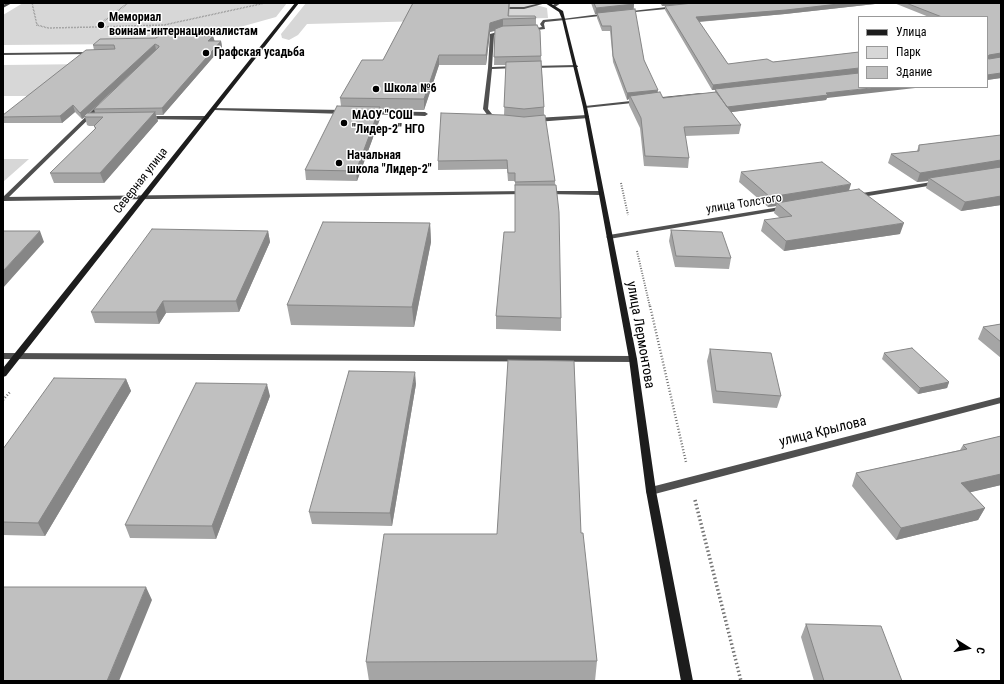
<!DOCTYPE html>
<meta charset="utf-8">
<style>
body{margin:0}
#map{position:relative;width:1004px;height:684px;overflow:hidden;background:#fff;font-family:"Roboto Condensed",sans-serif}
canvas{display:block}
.frame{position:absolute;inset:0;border:4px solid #000;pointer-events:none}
.legend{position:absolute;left:858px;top:16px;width:130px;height:72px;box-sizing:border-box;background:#fff;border:1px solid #999;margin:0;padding:5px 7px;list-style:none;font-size:12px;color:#000}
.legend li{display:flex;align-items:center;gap:8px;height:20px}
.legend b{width:20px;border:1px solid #999}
.north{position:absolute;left:948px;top:628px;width:40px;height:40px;-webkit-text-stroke:3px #fff;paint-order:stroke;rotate:101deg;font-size:11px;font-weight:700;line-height:16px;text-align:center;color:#000}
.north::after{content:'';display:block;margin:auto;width:14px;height:18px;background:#000;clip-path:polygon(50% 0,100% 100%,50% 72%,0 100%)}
</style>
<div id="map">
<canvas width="1004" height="684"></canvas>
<div class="frame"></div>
<ul class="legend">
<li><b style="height:5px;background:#1d1d1d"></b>Улица</li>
<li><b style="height:11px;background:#d7d7d7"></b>Парк</li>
<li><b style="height:11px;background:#c0c0c0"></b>Здание</li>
</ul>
<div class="north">С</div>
</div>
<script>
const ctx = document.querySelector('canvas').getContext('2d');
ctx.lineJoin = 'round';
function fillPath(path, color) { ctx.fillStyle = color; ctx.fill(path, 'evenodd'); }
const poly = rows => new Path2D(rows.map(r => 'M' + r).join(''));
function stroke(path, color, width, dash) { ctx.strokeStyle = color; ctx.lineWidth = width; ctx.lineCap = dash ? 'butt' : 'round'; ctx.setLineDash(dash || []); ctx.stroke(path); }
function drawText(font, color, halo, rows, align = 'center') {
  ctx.font = font + ' "Roboto Condensed",sans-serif'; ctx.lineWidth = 3; ctx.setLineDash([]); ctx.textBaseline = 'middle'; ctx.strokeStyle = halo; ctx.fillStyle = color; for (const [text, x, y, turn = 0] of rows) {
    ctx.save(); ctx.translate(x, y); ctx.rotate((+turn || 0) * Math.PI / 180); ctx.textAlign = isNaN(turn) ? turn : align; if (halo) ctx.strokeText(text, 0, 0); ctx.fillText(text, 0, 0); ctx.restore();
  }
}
const green = poly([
 [23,3,287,3,276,17,208,36,171,37,130,44,3,45,3,15],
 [306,3,529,3,547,8,548,18,307,24,298,35,289,40,282,38,281,34],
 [93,64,55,96,3,96,3,65],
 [3,159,29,159,3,182]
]);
const pathFar3 = poly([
 [32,3,37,25,48,28,96,27],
 [128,3,96,27,164,25,265,3]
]);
const pathFar2 = poly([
 [621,183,628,215],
 [637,251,650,307]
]);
const pathFar1 = poly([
 [650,306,686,462],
 [3,400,10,392]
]);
const path = poly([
 [695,500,741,681]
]);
const lane = poly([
 [7,3,12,3,3,8,3,5,7,3],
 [481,3,485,3,486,5,501,7,524,7,540,3,546,3,524,9,501,9,484,7,481,3],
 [556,3,561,3,555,7,553,7,553,5,556,3],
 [564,18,565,20,545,22,544,24,545,29,529,31,527,30,542,27,540,24,543,20,564,18],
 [505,30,506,32,494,35,492,67,517,66,519,67,517,68,492,69,488,109,492,114,500,117,500,119,498,120,488,116,483,109,488,68,490,34,505,30],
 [93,52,93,54,91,54,3,55,3,53,93,52],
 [576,65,578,66,578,67,531,68,529,67,531,66,576,65],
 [99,104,103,105,6,200,3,201,3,197,99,104],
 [212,108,345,110,348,112,345,114,214,110,212,110,212,108],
 [371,111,425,112,428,114,425,116,369,114,369,112,371,111],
 [587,115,589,116,589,118,536,122,533,120,536,118,587,115],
 [147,116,206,116,209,118,206,120,145,119,145,117,147,116]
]);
const street = poly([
 [676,6,677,8,625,13,623,12,676,6],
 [608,13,609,15,564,20,562,19,608,13],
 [701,93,703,93,703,95,653,100,651,99,653,98,701,93],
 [640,100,642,101,642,102,585,108,583,107,585,106,640,100],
 [938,181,940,182,940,184,856,198,853,196,856,194,938,181],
 [526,191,529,193,528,194,3,201,3,197,526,191],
 [547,191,601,191,604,193,601,195,545,194,544,193,547,191],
 [786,206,789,208,788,209,609,239,606,237,609,235,786,206],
 [3,353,633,356,637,359,633,362,3,359,3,353],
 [1001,397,1001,403,651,495,647,494,646,491,647,488,651,487,1001,397]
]);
const secondary = poly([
 [295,3,299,3,6,376,3,377,3,368,295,3],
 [545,3,550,3,563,11,587,107,637,359,656,491,693,681,681,681,646,491,629,359,583,107,562,19,559,12,545,3]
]);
const wall = poly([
 [413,3,510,3,509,16,536,18,536,25,541,56,544,107,544,115,555,181,561,318,561,331,496,329,496,316,515,232,515,181,508,181,507,169,438,170,438,161,504,115,506,65,494,65,495,31,490,32,486,65,439,65,424,110,380,110,381,116,357,181,306,180,305,170,341,106,340,98,383,60],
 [591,3,634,3,634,9,644,60,657,93,663,98,715,92,715,90,712,90,665,10,665,6,662,6,660,3,884,3,785,14,699,22,728,64,773,62,859,52,859,87,827,98,826,100,731,112,741,125,739,134,685,136,689,158,688,168,644,166,640,128,629,105,629,99,627,100,613,62,610,31,602,31,597,18,597,14,595,14],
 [894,3,1001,3,1001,78,987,80,987,17,929,17],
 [213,36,214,41,221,41,222,47,163,115,156,115,158,121,104,183,54,183,50,173,95,129,94,126,89,126,87,125,85,117,82,119,75,112,62,123,3,123,3,115,94,50,93,45,156,38],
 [151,55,94,109,95,113,88,113],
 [1001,135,1001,205,961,211,926,188,928,181,917,182,888,163,891,154,917,151,919,145],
 [741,172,849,191,900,234,784,251,761,231,764,220,780,218,774,213,776,206,768,207,739,182],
 [430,223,431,242,414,327,291,325,287,305],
 [671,230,731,258,729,269,675,267,669,241],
 [268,231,270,242,239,312,166,313,159,324,95,323,91,312],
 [1001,324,1001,358,978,339,983,327],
 [710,349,781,396,777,408,713,403,707,361],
 [884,353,949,382,947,388,918,394,882,359],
 [126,379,131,391,45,536,3,535,3,449],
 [416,384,392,526,312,524,309,512],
 [270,396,216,539,130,538,125,525],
 [1001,436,1001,485,970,492,985,508,978,520,896,540,852,486,856,473,960,450,963,445],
 [581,533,597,661,595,681,369,681,366,662],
 [806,624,902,681,814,681,801,637]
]);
const shadedWall = poly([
 [663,3,692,3,662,6],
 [847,3,884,3,785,14,695,22,696,17],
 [634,4,633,10,595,14,596,8],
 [503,19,503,28,490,32,486,65,486,55,490,23],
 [213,36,215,42,208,41],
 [221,41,222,47,163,115,162,108],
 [155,44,156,50,85,117,84,116,85,117,82,119,80,113],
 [1001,53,1001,58,987,59,989,55],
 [439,55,439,65,424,110,424,99],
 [859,68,859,74,712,90,713,85],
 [1001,73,1001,78,987,80,987,75],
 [880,87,924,87,827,98,826,100,725,113,726,107,826,93],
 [658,90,657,96,630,96,629,99,627,100,627,93],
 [73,105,75,112,62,123,60,116],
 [380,107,381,116,357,181,356,171],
 [155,112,158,121,104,183,100,173],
 [1001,160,1001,169,929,178,928,181,917,182,920,173],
 [851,184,848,194,777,203,776,206,768,207,770,197],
 [1001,196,1001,205,961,211,965,202],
 [430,223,431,242,414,327,412,307],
 [904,223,900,234,784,251,786,241],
 [40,231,44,242,3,288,3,271],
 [268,231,270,242,239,312,236,301],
 [163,301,166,313,159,324,156,312],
 [415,372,416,384,392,526,390,513],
 [126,379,131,391,45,536,38,523],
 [949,382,947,388,918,394,920,388],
 [267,384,270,396,216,539,212,526],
 [1001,474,1001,485,955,496,961,483],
 [985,508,978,520,896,540,901,528],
 [146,587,152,600,119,681,107,681]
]);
const building = poly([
 [413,3,509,3,508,16,535,16,536,18,503,19,490,23,486,55,439,55,424,99,340,98,362,60,383,60,413,3],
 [594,3,634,3,634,4,596,8,594,3],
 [693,3,847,3,786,10,696,17,728,64,767,59,773,62,859,52,859,68,713,85,665,6,693,3],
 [906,3,1001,3,1001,53,989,55,987,58,989,59,1001,57,1001,73,987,75,987,17,942,17,906,3],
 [635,9,644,60,658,90,627,93,613,56,611,26,602,26,597,13,635,9],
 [537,25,540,31,541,56,494,57,495,29,503,26,537,25],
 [160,35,213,36,208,41,221,41,162,108,94,109,159,47,159,46,155,44,80,113,73,105,60,116,3,117,3,115,86,50,115,49,114,45,93,45,100,39,156,38,160,35],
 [541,61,544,107,524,109,504,107,506,62,541,61],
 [859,73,859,87,880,87,826,93,828,95,727,107,715,89,859,73],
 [660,92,663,98,716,92,741,125,684,127,689,158,645,156,641,118,630,96,660,92],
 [337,106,380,107,356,171,305,170,337,106],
 [155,112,100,173,50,173,96,128,94,126,103,117,86,117,84,116,87,113,155,112],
 [441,113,504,115,524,117,545,115,555,181,515,182,515,173,508,173,507,160,438,161,441,113],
 [1001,135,1001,160,920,173,891,154,919,151,919,145,1001,135],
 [822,162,851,184,770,197,741,172,822,162],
 [1001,167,1001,196,965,202,929,178,1001,167],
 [515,185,556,185,559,212,561,318,496,316,504,232,515,232,515,185],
 [859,189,904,223,786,241,764,220,792,216,777,203,859,189],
 [323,222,430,223,412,307,287,305,323,222],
 [152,229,268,231,236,301,163,301,156,312,91,312,152,229],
 [671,230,722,232,731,258,676,256,671,230],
 [3,231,40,231,3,271,3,231],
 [1001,324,1001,342,983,327,1001,324],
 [912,348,949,382,920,388,884,353,912,348],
 [710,349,771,353,781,396,716,391,710,349],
 [508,360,574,361,581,533,583,533,597,661,366,662,384,534,497,534,508,360],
 [349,371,415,372,390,513,309,512,349,371],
 [54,378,126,379,38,523,3,522,3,449,54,378],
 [196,383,267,384,212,526,125,525,196,383],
 [1001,436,1001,474,961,483,985,508,901,528,856,473,967,449,963,445,1001,436],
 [3,587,146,587,107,681,3,681,3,587],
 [806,624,881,626,902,681,824,681,806,624]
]);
const markers = [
 [101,25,4,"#000"],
 [206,53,4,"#000"],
 [376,89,4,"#000"],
 [344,123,4,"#000"],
 [339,163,4,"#000"]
];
const farPoinames = [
 ["Мемориал",109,18],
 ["воинам-интернационалистам",109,32],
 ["Графская усадьба",214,53],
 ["Школа №6",384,89],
 ["МАОУ \"СОШ",352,116],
 ["\"Лидер-2\" НГО",352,130],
 ["Начальная",347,156],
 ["школа \"Лидер-2\"",347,170]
];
const farStreetnames = [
 ["Северная улица",141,181,-52],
 ["улица Толстого",744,204,-9]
];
const streetNames = [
 ["улица Лермонтова",640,335,80],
 ["улица Крылова",823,432,-14]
];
fillPath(green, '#d7d7d7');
stroke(pathFar3, '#727272', 1.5, [0.5, 1]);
stroke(pathFar2, '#727272', 2, [1, 1.5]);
stroke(pathFar1, '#727272', 2.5, [1, 2]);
stroke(path, '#727272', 3.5, [1.5, 2.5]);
fillPath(lane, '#505050');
fillPath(street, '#505050');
fillPath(secondary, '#1d1d1d');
fillPath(wall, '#a5a5a5');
fillPath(shadedWall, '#868686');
fillPath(building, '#c0c0c0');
stroke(building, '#868686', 1);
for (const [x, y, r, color] of markers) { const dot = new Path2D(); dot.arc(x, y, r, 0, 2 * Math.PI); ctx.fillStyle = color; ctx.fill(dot); stroke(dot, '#fff', 1.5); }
drawText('bold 12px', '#000', '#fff', farPoinames, 'left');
drawText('12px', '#000', '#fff', farStreetnames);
drawText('14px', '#000', '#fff', streetNames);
</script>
